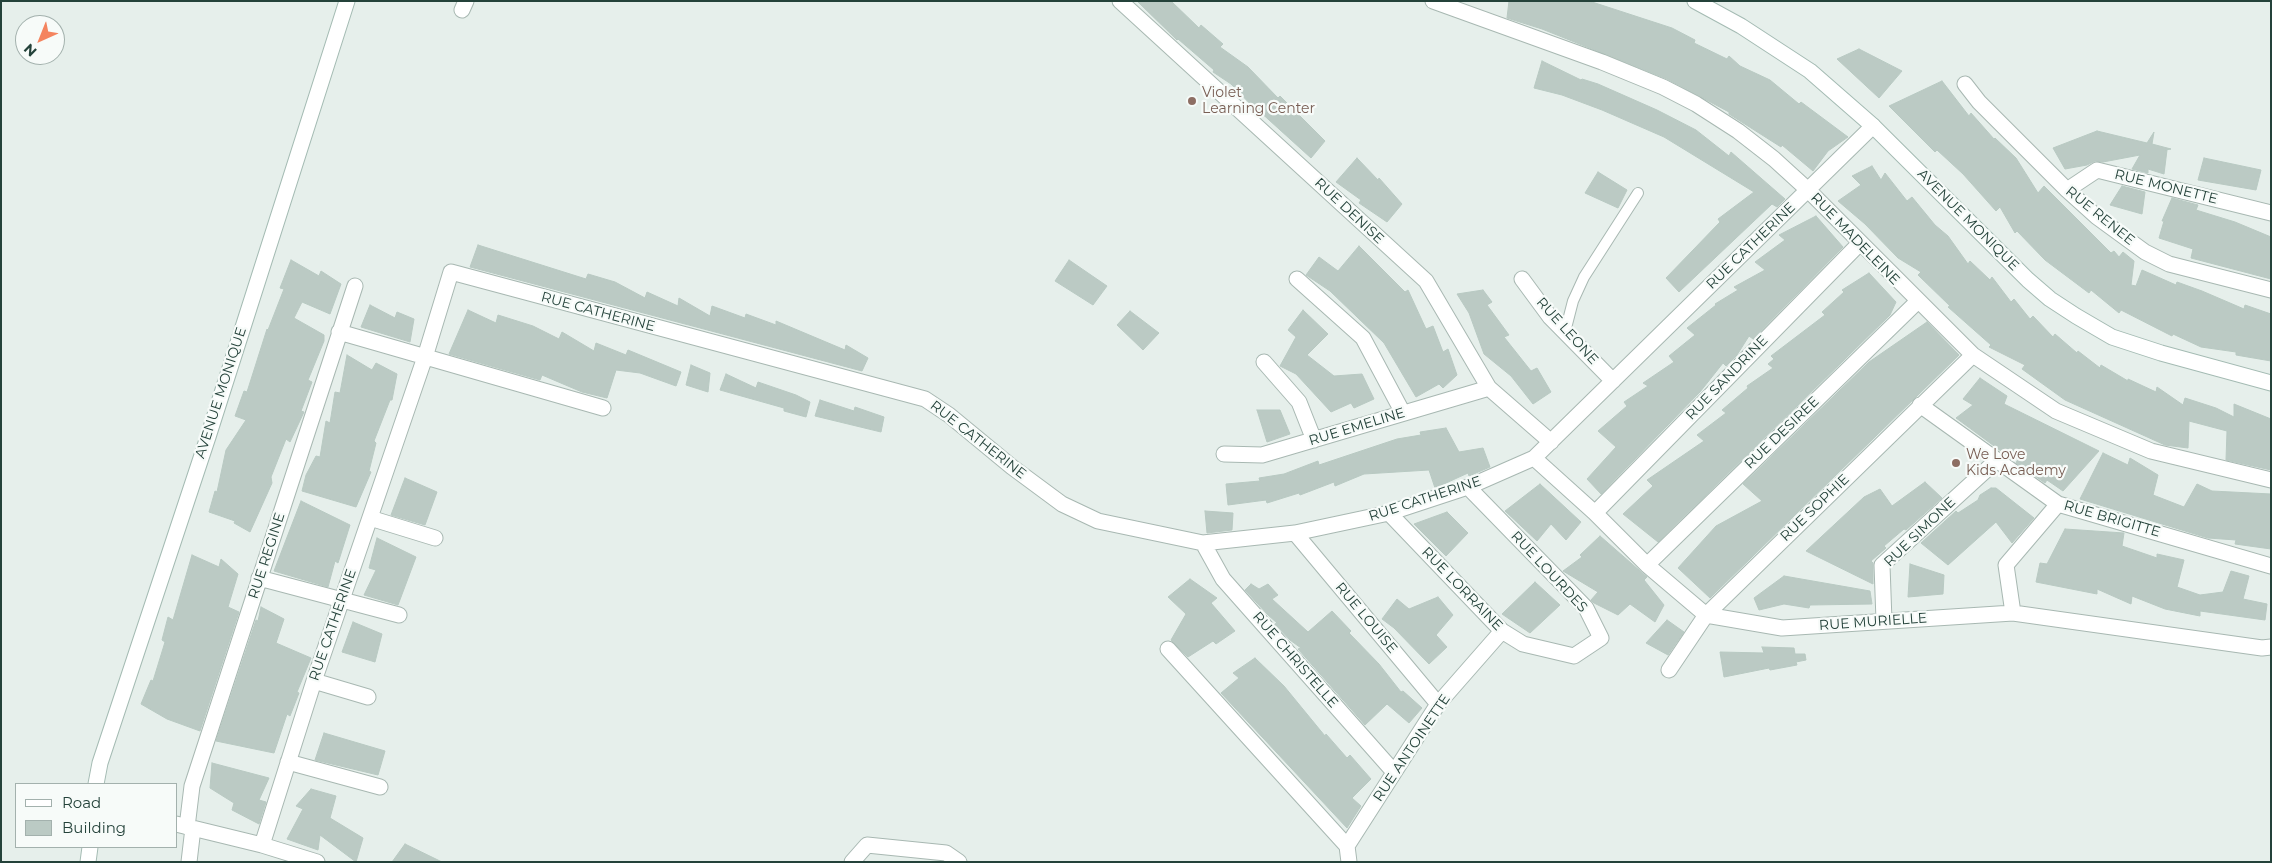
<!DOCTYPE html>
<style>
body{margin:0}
#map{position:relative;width:2272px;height:863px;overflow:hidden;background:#e6efeb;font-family:Montserrat,sans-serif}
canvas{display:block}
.frame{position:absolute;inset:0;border:2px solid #24423a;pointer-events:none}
.legend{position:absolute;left:15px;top:783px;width:162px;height:65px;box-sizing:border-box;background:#f7fbf9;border:1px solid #a3b1ad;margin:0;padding:6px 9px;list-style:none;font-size:15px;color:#24423a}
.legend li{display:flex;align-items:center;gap:10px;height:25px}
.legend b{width:25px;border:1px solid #a3b1ad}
.north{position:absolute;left:15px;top:15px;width:50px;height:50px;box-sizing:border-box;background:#f7fbf9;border:1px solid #a3b1ad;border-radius:50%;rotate:224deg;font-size:14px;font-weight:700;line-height:20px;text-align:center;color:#24423a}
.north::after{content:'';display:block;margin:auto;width:18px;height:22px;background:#f4845f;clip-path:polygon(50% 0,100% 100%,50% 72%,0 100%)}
</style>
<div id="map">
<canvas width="2272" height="863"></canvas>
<div class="frame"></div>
<ul class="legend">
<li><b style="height:6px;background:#fff"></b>Road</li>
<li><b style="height:14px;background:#bbcac4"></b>Building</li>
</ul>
<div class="north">N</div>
</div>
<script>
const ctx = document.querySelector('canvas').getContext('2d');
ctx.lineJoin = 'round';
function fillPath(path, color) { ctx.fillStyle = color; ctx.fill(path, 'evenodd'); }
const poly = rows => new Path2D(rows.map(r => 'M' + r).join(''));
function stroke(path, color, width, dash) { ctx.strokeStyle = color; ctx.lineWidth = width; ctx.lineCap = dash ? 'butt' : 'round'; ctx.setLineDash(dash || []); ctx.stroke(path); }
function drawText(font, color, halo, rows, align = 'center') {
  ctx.font = font + ' Montserrat,sans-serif'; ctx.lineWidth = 4.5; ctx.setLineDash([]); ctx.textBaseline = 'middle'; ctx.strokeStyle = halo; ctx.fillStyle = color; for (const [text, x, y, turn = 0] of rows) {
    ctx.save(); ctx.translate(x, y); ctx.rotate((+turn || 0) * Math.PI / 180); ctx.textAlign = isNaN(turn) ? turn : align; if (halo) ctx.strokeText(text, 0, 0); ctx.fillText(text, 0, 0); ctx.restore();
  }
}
const building = poly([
 [1137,1,1171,1,1199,28,1201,25,1223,44,1220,47,1248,67,1278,98,1280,96,1325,141,1311,158,1258,110,1257,111,1231,84,1213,72,1214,70,1178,39,1177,40,1137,1],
 [1509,1,1589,1,1672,28,1695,40,1694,43,1727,59,1729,56,1740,66,1770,80,1799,104,1801,102,1848,137,1828,151,1813,171,1782,145,1781,147,1729,114,1729,112,1667,79,1542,29,1507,18,1509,1],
 [1859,49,1902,71,1879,98,1837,59,1859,49],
 [1542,61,1581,80,1582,79,1598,84,1657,110,1696,130,1729,156,1731,152,1785,199,1777,207,1772,204,1679,292,1666,278,1720,222,1718,219,1754,192,1664,137,1602,110,1562,95,1534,88,1542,61],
 [1942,81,1969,116,1971,113,1994,139,1995,138,2016,158,2038,193,2044,186,2111,253,2114,251,2119,257,2123,252,2134,261,2131,285,2136,286,2142,270,2176,285,2177,282,2202,291,2244,309,2245,305,2271,314,2271,361,2236,355,2236,352,2201,347,2173,334,2172,336,2121,310,2119,313,2091,290,2089,293,2045,260,2017,231,2015,233,2000,207,1996,211,1963,174,1937,150,1935,152,1889,106,1942,81],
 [2097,131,2147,143,2154,132,2152,144,2171,149,2165,150,2167,150,2164,174,2148,169,2148,173,2132,169,2140,155,2103,162,2095,161,2087,165,2065,169,2053,148,2097,131],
 [1357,158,1378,180,1379,178,1402,204,1387,222,1359,203,1361,200,1336,182,1357,158],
 [2204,158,2261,170,2256,190,2198,180,2204,158],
 [1872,166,1881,180,1885,173,1907,201,1912,197,1935,225,1948,236,1968,264,1970,261,1990,280,1992,277,2011,302,2014,299,2030,319,2033,316,2053,337,2055,334,2077,353,2078,351,2100,368,2101,365,2128,381,2128,379,2156,392,2157,387,2183,405,2185,398,2216,408,2234,417,2234,404,2271,419,2271,470,2226,460,2227,431,2189,421,2188,448,2165,445,2065,400,2022,369,2025,365,1989,347,1991,345,1948,307,1950,306,1918,275,1921,272,1898,258,1865,224,1838,201,1861,185,1852,176,1872,166],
 [1598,172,1627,190,1618,208,1585,193,1598,172],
 [2122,186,2145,192,2142,214,2110,205,2122,186],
 [2172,198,2198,205,2196,210,2235,222,2271,237,2271,279,2191,258,2193,249,2159,238,2164,221,2162,221,2172,198],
 [1816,216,1843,247,1753,339,1749,336,1737,355,1726,366,1723,363,1700,392,1601,494,1587,479,1616,447,1598,431,1627,406,1624,402,1648,386,1643,383,1674,362,1669,356,1695,335,1687,328,1716,305,1715,304,1738,290,1734,287,1765,270,1755,262,1785,240,1779,235,1816,216],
 [478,245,586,279,588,274,615,282,645,298,647,292,678,306,679,298,710,316,712,306,745,318,746,314,776,325,776,321,845,350,846,345,868,358,862,371,474,268,470,267,478,245],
 [1359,246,1405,292,1408,290,1426,329,1433,326,1443,352,1448,349,1457,375,1443,388,1439,384,1416,397,1384,343,1330,291,1306,275,1319,257,1338,271,1359,246],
 [291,260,319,276,321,271,341,284,330,314,302,302,294,318,324,335,324,341,308,380,312,382,301,411,304,412,290,442,286,439,271,477,272,483,250,532,234,523,235,521,209,512,215,491,217,492,226,450,246,420,235,416,244,391,247,392,267,329,268,330,284,289,280,288,291,260],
 [1069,260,1107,286,1093,305,1055,281,1069,260],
 [1869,273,1896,302,1890,315,1658,542,1623,514,1653,486,1647,480,1704,441,1697,435,1726,413,1722,410,1748,388,1747,386,1773,368,1768,364,1774,359,1771,356,1825,315,1822,312,1844,292,1842,290,1869,273],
 [1483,290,1492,302,1487,305,1509,335,1504,337,1531,371,1537,368,1551,392,1533,404,1511,376,1484,354,1469,313,1457,294,1483,290],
 [370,305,395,318,397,312,414,319,410,342,361,327,370,305],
 [468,310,496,323,498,315,533,326,559,339,562,332,594,351,596,343,626,355,628,350,681,372,676,386,640,373,616,370,607,398,582,392,542,375,540,380,449,354,468,310],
 [1303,310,1328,334,1307,355,1334,376,1362,374,1374,399,1354,408,1351,403,1331,412,1296,374,1280,366,1296,337,1288,330,1303,310],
 [1130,311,1159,333,1143,350,1117,325,1130,311],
 [1927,322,1959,355,1710,598,1678,568,1716,526,1762,501,1743,484,1869,362,1927,322],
 [347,355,372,370,376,363,397,374,392,400,390,400,374,441,376,443,369,471,371,472,356,507,302,491,306,475,316,456,320,457,326,421,330,423,335,392,340,393,347,355],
 [691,365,710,373,708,392,686,385,691,365],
 [726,374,756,388,758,382,796,395,810,402,806,417,784,411,784,408,720,390,726,374],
 [1980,378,2007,396,2004,404,2099,451,2063,491,2047,480,2045,483,2016,463,2018,459,2005,454,1956,418,1973,405,1963,399,1980,378],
 [820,400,854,411,855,407,884,417,881,432,815,416,820,400],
 [1257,410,1280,410,1290,434,1267,442,1257,410],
 [1446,428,1459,452,1483,448,1490,467,1469,476,1468,473,1435,488,1429,470,1364,474,1335,486,1334,482,1300,495,1299,493,1267,503,1266,500,1228,505,1226,484,1260,481,1259,478,1284,474,1318,461,1319,465,1397,439,1421,435,1420,432,1446,428],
 [2103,453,2128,465,2130,458,2158,475,2153,495,2184,507,2197,484,2212,491,2271,494,2271,549,2235,544,2236,540,2208,538,2080,499,2103,453],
 [405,478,437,492,425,525,391,515,405,478],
 [1925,482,1942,498,1906,530,1904,529,1884,546,1886,548,1871,561,1873,563,1873,584,1806,551,1864,497,1880,489,1892,506,1925,482],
 [1540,484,1581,522,1566,540,1551,524,1537,541,1505,511,1540,484],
 [1991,488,1996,488,2034,518,2012,543,1996,522,1948,565,1921,543,1956,511,1958,513,1978,500,1980,495,1991,488],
 [301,501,350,525,338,563,335,561,328,587,274,571,301,501],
 [1205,511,1233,513,1232,530,1207,533,1205,511],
 [1447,512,1468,533,1446,556,1414,524,1447,512],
 [2065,529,2124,533,2122,546,2157,558,2157,554,2184,560,2177,587,2200,595,2223,592,2231,571,2249,576,2243,599,2267,604,2265,620,2200,611,2200,616,2165,609,2132,596,2131,604,2097,589,2097,594,2036,582,2040,563,2047,564,2065,529],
 [1600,536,1647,577,1644,580,1664,605,1655,622,1630,604,1618,615,1594,603,1591,600,1598,592,1563,571,1582,557,1580,555,1600,536],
 [377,538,416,557,398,605,364,595,376,570,369,568,377,538],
 [192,555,219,567,221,559,238,574,228,607,239,612,200,731,167,719,141,704,151,680,153,681,165,642,162,640,168,617,173,620,192,555],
 [1910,564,1944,575,1943,594,1908,597,1910,564],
 [1784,576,1870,591,1872,604,1810,605,1809,608,1784,604,1759,610,1754,598,1784,576],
 [1190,579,1217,598,1211,603,1235,631,1216,644,1213,641,1188,657,1171,640,1186,614,1168,597,1190,579],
 [1535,582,1560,605,1530,633,1502,614,1535,582],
 [1251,584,1259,589,1268,584,1278,595,1272,599,1308,632,1332,611,1351,631,1349,633,1379,664,1401,692,1403,691,1422,708,1409,723,1387,704,1365,725,1298,649,1301,648,1290,640,1275,624,1277,623,1268,615,1245,590,1251,584],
 [1438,597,1453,615,1436,635,1447,647,1429,664,1394,628,1382,619,1397,599,1409,609,1438,597],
 [261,607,284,619,276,643,311,658,297,692,299,693,290,716,287,714,274,753,216,741,256,620,258,621,261,607],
 [1667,620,1684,632,1668,655,1646,643,1667,620],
 [353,622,382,634,375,662,342,652,353,622],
 [1762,647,1794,648,1795,654,1805,654,1806,660,1796,662,1797,665,1770,670,1769,668,1724,677,1720,652,1764,653,1762,647],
 [1255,658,1284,686,1325,736,1326,734,1347,758,1350,755,1371,779,1352,798,1361,806,1347,828,1221,693,1239,678,1233,673,1255,658],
 [324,733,385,751,378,775,315,760,324,733],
 [212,763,269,778,259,800,266,802,259,824,232,810,234,803,210,788,212,763],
 [311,789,336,796,330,818,363,838,356,862,320,835,318,850,287,839,303,809,296,806,311,789],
 [405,844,442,862,392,862,405,844]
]);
const lane = poly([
 [1565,332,1573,301,1584,277,1638,193]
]);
const street = poly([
 [1120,1,1426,281,1489,388,1551,442],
 [1433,1,1602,62,1663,87,1696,104,1738,131,1774,159,1808,190,1973,355,2056,411,2151,451,2271,480],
 [462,10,466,1],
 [1965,84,1979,102,2067,190,2097,217,2145,252,2169,264,2271,290],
 [2067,190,2097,170,2271,213],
 [1297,279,1363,338,1403,413],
 [1522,279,1550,317,1613,381],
 [339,332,603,408],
 [1264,362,1299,402,1314,440],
 [1920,405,2058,504,2271,566],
 [1224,454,1262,455,1489,388],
 [1534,458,1595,513,1647,565,1706,615,1782,628,2013,613,2262,648,2271,647],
 [1389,513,1502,631,1523,644,1574,656,1601,638,1586,608,1468,487],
 [1595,513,1860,243],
 [370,518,435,538],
 [1295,533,1438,704],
 [1203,543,1223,579,1394,772],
 [1647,565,1917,302],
 [259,578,399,615],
 [2013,613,2006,565,2058,504],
 [1884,621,1882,565,1996,461],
 [1168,649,1347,846],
 [1669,670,1706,615,1973,355],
 [314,681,368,697],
 [288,762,380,787],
 [176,824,262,845,317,862],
 [187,827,192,786,355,286],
 [262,845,314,681,425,357,451,272,925,399,949,415,1012,467,1062,504,1098,521,1203,543,1295,533,1389,513,1468,487,1534,458,1873,126],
 [1347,846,1438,704,1502,631],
 [1347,846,1349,862],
 [189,862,193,828],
 [852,862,867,845,946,853,959,862]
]);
const secondary = poly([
 [1695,1,1741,26,1810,71,1873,126,2028,280,2050,299,2076,316,2112,337,2161,353,2271,383],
 [96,784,100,763,208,437,347,1],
 [88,862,90,847]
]);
const markers = [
 [1192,101,5,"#8d6e63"],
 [1956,463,5,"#8d6e63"]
];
const educationNames = [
 ["Violet",1202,93],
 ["Learning Center",1202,109],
 ["We Love",1966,455],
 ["Kids Academy",1966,471]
];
const streetNames = [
 ["RUE MONETTE",2166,187,14],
 ["RUE DENISE",1349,211,43],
 ["RUE RENEE",2100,216,39],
 ["AVENUE MONIQUE",1968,220,45],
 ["RUE MADELEINE",1855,239,46],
 ["RUE CATHERINE",1751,246,-44],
 ["RUE CATHERINE",598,312,15],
 ["RUE LEONE",1567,331,48],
 ["RUE SANDRINE",1727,378,-46],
 ["AVENUE MONIQUE",221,393,-72],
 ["RUE EMELINE",1357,427,-17],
 ["RUE DESIREE",1782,433,-44],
 ["RUE CATHERINE",978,440,38],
 ["RUE CATHERINE",1425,499,-18],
 ["RUE SOPHIE",1815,508,-44],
 ["RUE BRIGITTE",2112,519,16],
 ["RUE SIMONE",1920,532,-44],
 ["RUE REGINE",267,556,-72],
 ["RUE LOURDES",1549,572,47],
 ["RUE LORRAINE",1462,589,46],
 ["RUE LOUISE",1366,618,50],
 ["RUE MURIELLE",1873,622,-4],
 ["RUE CATHERINE",333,625,-71],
 ["RUE CHRISTELLE",1295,660,49],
 ["RUE ANTOINETTE",1412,748,-56]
];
fillPath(building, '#bbcac4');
stroke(building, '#b8c9c2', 1);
stroke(lane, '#a8b8b2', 12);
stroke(street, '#a8b8b2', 17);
stroke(secondary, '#a4bbb3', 17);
stroke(lane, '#fff', 10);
stroke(street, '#fff', 15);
stroke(secondary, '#fff', 15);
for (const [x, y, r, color] of markers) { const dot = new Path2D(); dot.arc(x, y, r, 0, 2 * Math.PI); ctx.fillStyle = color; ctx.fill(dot); stroke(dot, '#f7fbf9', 2); }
drawText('14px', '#785e54', '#f7fbf9', educationNames, 'left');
drawText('14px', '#24423a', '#f7fbf9', streetNames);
</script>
